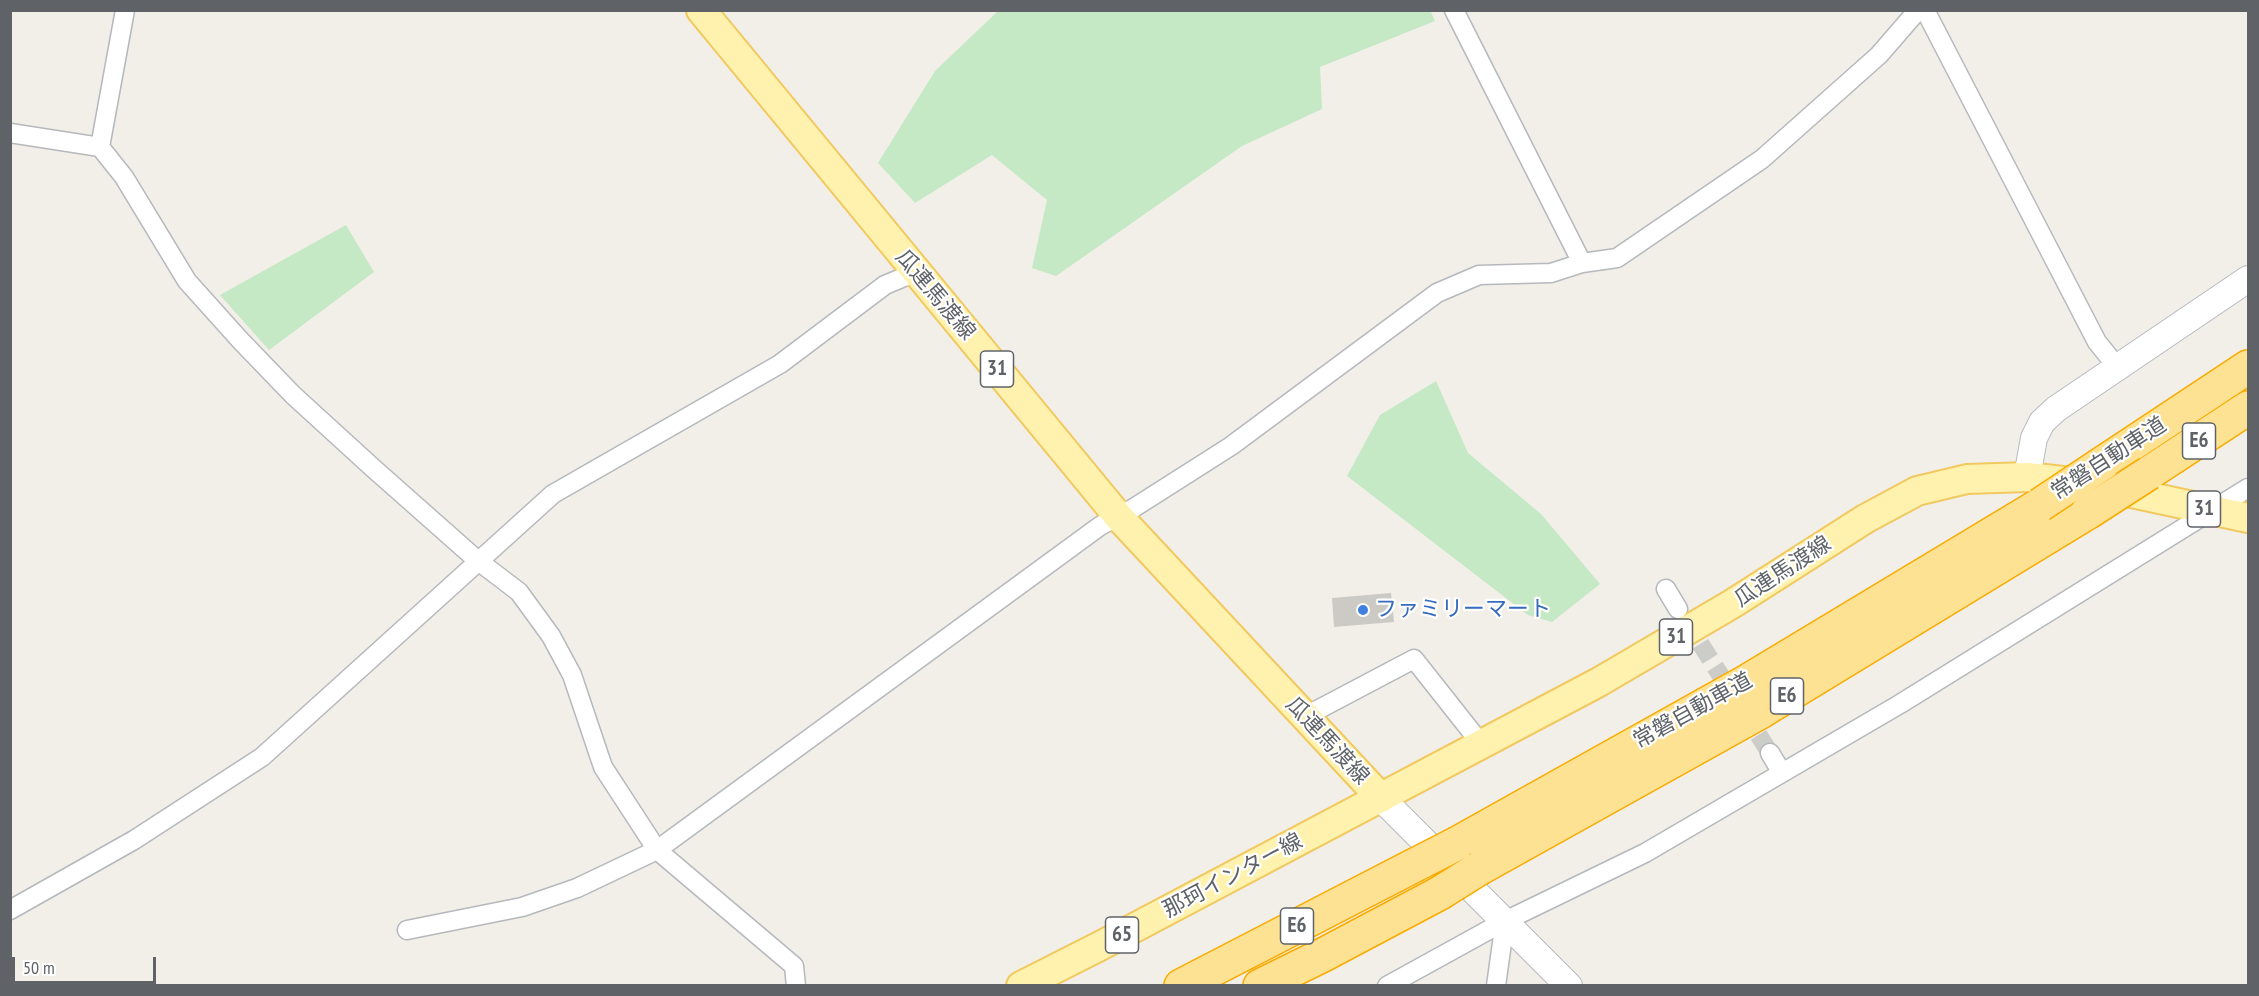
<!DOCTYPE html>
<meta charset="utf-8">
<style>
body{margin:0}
#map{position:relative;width:2259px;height:996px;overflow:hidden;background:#f1efe8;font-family:"PT Sans Narrow",sans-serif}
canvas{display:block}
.frame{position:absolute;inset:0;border:12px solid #5f6368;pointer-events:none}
.scale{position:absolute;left:12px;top:957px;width:144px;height:27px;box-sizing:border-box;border:3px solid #5f6368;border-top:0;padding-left:8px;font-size:18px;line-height:21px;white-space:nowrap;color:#5f6368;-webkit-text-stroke:4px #fff;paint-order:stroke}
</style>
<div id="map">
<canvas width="2259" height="996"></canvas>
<div class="frame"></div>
<div class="scale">50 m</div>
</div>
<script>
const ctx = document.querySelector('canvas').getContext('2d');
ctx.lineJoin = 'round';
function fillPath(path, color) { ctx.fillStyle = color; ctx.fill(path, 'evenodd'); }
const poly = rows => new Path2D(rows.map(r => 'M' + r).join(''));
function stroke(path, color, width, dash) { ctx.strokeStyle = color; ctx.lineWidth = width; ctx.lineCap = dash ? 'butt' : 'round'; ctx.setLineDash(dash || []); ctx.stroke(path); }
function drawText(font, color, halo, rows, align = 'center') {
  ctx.font = font + ' "PT Sans Narrow","Noto Sans JP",sans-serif'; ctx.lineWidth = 4.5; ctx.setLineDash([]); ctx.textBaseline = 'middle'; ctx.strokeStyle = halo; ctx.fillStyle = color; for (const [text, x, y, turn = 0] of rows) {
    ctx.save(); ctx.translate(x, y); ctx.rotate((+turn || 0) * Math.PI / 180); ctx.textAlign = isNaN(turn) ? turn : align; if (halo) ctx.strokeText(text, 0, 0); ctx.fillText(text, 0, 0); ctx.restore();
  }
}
const green = poly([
 [1430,10,1435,21,1320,67,1322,109,1242,146,1056,276,1032,268,1047,200,992,155,915,203,878,163,935,71,998,11],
 [346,225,374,272,269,350,220,295],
 [1436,381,1468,453,1541,514,1600,584,1552,622,1528,615,1347,476,1380,415]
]);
const building = poly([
 [1391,593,1394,622,1334,627,1332,598]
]);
const streetTunnel = poly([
 [1686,621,1770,753]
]);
const street = poly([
 [1454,10,1582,263],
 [1925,10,2097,342,2118,368],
 [10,133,100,147,124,177,187,281,240,340,293,395,373,468,477,560,519,592,551,636,572,675,603,767,657,850,794,966,796,986],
 [100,147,125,10],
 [1666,589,1678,609],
 [1304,717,1414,659,1482,745],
 [1770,753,1782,773],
 [10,910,134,840,262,757,553,494,780,364,885,285,916,272],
 [407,930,522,907,577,888,657,850,1100,526,1132,509,1231,446,1437,293,1479,275,1551,273,1582,263,1617,258,1762,159,1879,55,1918,10],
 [1387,986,1505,921,1645,853,1900,704,2248,488],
 [1496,986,1505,921]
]);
const secondary = poly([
 [2027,477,2034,438,2042,422,2056,409,2248,279],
 [1381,798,1569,986]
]);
const primary = poly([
 [701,10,1118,516,1381,798],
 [1021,986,1100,946,1599,682,1732,604,1865,519,1917,491,1967,479,2027,477,2090,484,2248,518]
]);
const highway = poly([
 [2103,463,2248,367],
 [2149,473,2248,408],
 [1458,843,1746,682,2040,505],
 [1480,868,1762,711,2087,513],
 [1181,986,1413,866],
 [1260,986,1323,955,1440,893]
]);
const highwayBridge = poly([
 [2040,505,2103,463],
 [2087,513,2149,473],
 [1413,866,1458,843],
 [1440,893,1480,868]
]);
const markers = [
 [1363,610,6,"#3f7fe0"]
];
const shields = [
 [997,369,33],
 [2199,441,33],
 [2204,509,33],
 [1676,637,33],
 [1787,696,33],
 [1297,926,33],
 [1122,935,33]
];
const shieldNames = [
 ["31",997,369],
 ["E6",2199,441],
 ["31",2204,509],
 ["31",1676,637],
 ["E6",1787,696],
 ["E6",1297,926],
 ["65",1122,935]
];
const streetNames = [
 ["瓜連馬渡線",935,295,50],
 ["常磐自動車道",2109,459,-33],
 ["瓜連馬渡線",1783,572,-33],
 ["常磐自動車道",1693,711,-29],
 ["瓜連馬渡線",1327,741,47],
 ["那珂インター線",1233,876,-28]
];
const shopNames = [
 ["ファミリーマート",1375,610]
];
fillPath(green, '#c5e8c5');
fillPath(building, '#cccac5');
stroke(streetTunnel, '#ccccc8', 18, [18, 9]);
stroke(street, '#b5b8bc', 21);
stroke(secondary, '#b6babf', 28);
stroke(primary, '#f2c960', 32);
stroke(highway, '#f9ab00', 36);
stroke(street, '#fff', 18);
stroke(secondary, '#fff', 26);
stroke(primary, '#fff2af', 28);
stroke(highway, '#fde293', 33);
stroke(highwayBridge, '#f9ab00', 36, []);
stroke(highwayBridge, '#fde293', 33);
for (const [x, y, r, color] of markers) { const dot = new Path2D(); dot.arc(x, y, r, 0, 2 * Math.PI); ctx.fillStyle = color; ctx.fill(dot); stroke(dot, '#fff', 2); }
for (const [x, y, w] of shields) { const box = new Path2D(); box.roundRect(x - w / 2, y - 18, w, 36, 4.5); ctx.fillStyle = '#fff'; ctx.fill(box); stroke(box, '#5f6368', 1.5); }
drawText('bold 21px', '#5f6368', null, shieldNames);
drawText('22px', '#5f6368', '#fff', streetNames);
drawText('22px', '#366cbe', '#fff', shopNames, 'left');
</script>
